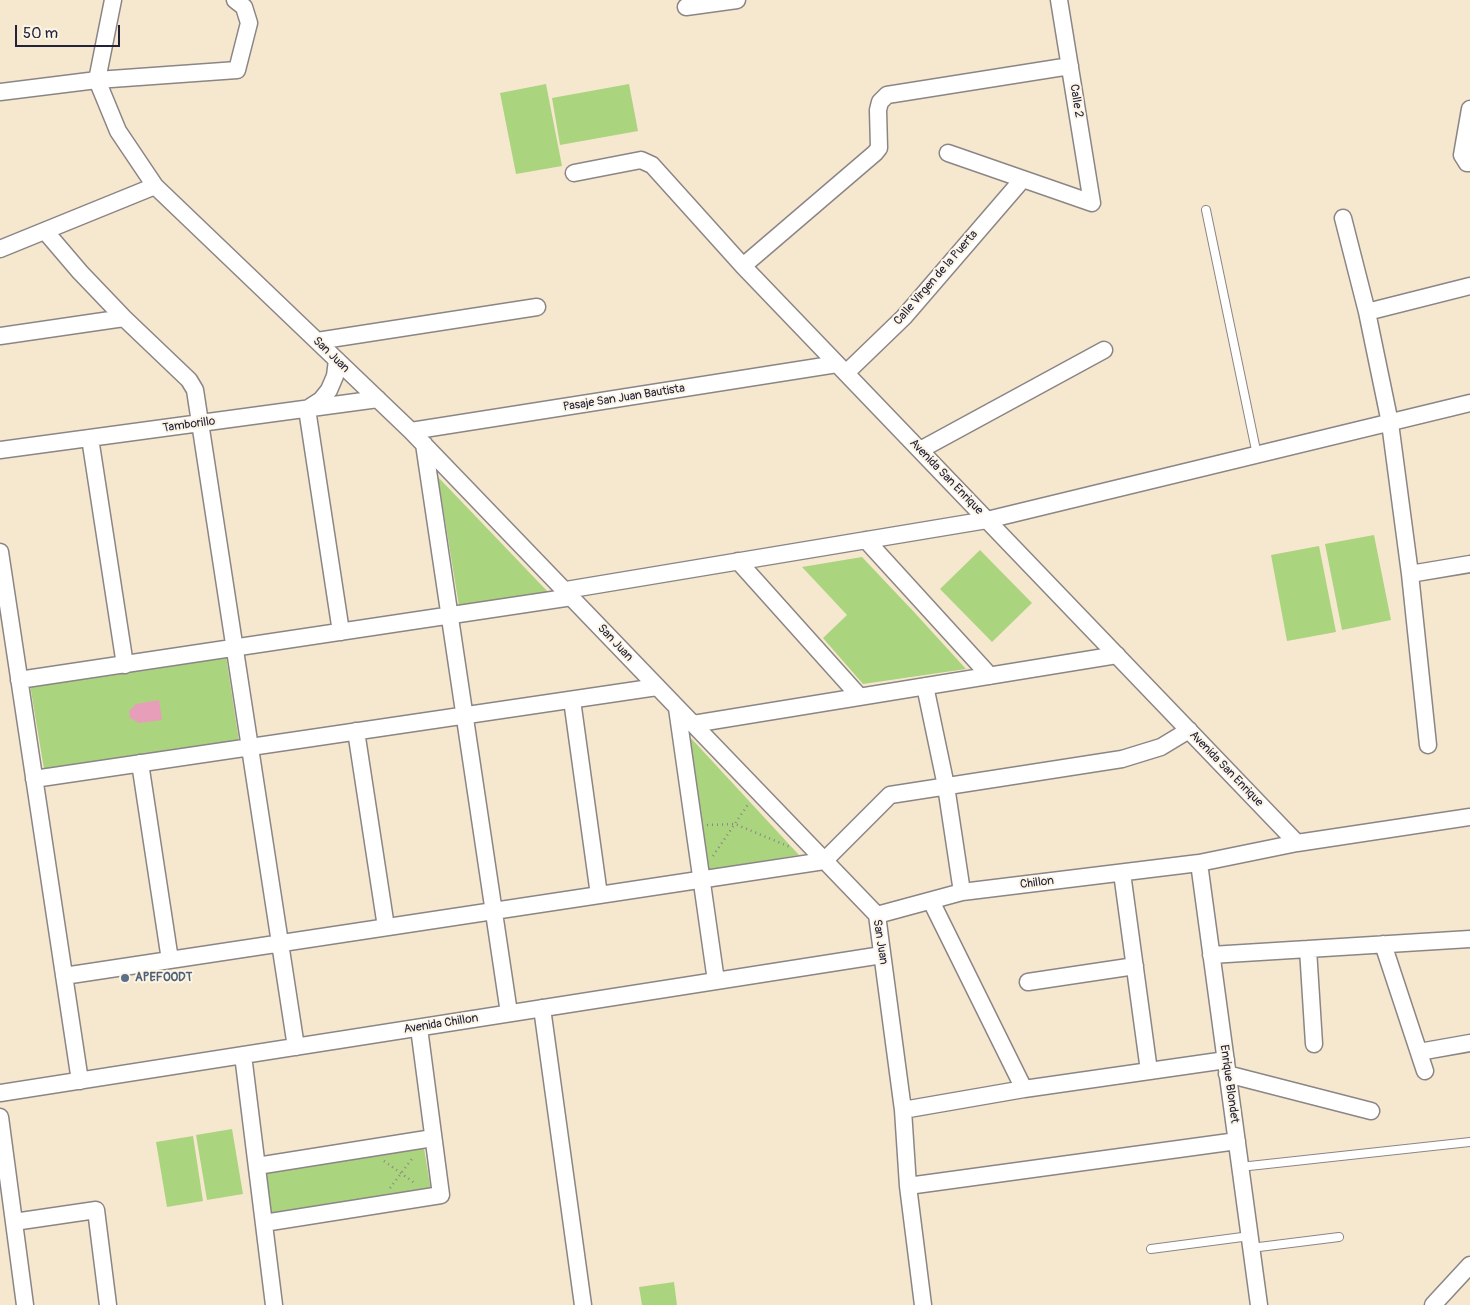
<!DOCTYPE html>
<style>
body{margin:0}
#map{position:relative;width:1470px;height:1305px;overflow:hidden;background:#f6e8cf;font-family:Pangolin,sans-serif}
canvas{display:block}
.scale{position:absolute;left:15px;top:25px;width:105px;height:22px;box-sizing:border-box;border:2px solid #22223b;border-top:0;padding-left:6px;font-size:15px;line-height:18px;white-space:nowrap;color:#22223b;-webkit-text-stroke:4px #fcf5e5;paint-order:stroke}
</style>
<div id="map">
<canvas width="1470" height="1305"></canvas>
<div class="scale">50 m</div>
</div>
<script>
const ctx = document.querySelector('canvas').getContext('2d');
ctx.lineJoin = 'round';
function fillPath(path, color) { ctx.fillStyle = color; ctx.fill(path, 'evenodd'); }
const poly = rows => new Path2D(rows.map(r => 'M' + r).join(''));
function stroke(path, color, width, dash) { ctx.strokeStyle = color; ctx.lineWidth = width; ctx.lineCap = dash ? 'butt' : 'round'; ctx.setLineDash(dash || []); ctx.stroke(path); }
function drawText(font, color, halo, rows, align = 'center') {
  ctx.font = font + ' Pangolin,sans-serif'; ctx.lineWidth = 4; ctx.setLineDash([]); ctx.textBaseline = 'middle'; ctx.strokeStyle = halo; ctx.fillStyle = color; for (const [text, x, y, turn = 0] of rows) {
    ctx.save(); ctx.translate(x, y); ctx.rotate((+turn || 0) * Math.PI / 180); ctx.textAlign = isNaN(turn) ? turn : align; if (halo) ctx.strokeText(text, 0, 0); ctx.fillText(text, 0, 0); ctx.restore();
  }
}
const green = poly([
 [546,84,562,166,516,174,500,93],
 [629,84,638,131,560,145,552,98],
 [438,477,549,593,459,606],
 [1374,535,1391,620,1342,630,1325,544],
 [1319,546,1336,632,1287,641,1271,555],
 [980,550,1032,603,992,642,940,589],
 [862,557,914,612,966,669,863,684,823,638,847,615,802,567],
 [226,656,239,741,44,769,30,685],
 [689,736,799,855,708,870],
 [232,1129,243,1194,207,1200,196,1135],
 [193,1136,203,1201,167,1207,156,1142],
 [424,1148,431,1191,270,1216,263,1173],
 [674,1282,677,1305,642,1305,639,1287]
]);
const building = poly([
 [159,700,162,720,139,723,130,718,129,711,136,704]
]);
const path = poly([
 [707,825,735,824,790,847],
 [713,856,749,803],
 [384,1161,416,1184],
 [390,1188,414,1156]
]);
const service = poly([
 [1206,210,1257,455],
 [1240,1167,1470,1142],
 [1251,1248,1339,1237],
 [1151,1249,1250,1236]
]);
const minor = poly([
 [686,7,737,0],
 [97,80,118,131,155,186,411,431,877,915,903,1110,908,1186,923,1305],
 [97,80,113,0],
 [0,92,97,80,237,70,249,23,244,7,235,0],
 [1470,109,1462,155,1467,163,1470,163],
 [948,153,1092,203,1059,0],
 [574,173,641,160,652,165,743,266,1297,843],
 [1343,218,1367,312,1390,423,1410,574,1428,745],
 [45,231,80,272,124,318,189,380,195,390,296,1047],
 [0,249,155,186],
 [743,266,875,153,879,148,878,110,880,102,887,95,1070,66],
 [1367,312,1470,286],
 [0,336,124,318],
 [317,341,537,307],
 [337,360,335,376,329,390,321,400,307,409,341,632],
 [846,373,904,317,1022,180],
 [411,431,837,364],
 [90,438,125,665],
 [424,444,509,1013],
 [0,450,378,399],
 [920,450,1104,350],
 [866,540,990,676],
 [0,552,80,1081],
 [738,561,860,697],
 [1410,574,1470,564],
 [566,590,987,520,1470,403],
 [19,680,572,597],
 [925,686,946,786,962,892],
 [572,700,599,895],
 [677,708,716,981],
 [693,724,1117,655],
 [356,731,386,927],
 [140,763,170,960],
 [34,779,657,687],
 [1199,863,1259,1305],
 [1122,873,1149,1071],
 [931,901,1024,1089],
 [877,915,962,892,1199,863,1297,843,1470,817],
 [1383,944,1425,1071],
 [1308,949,1314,1044],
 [1211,955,1470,939],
 [64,976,824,861,890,795,1122,759,1161,747,1189,730],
 [1028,982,1135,966],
 [542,1008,583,1305],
 [1419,1052,1470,1043],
 [243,1055,274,1305],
 [1227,1074,1371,1111],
 [0,1093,882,955],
 [903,1110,1024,1089,1226,1060],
 [0,1117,25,1305],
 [257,1166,433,1138],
 [908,1186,1237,1141],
 [14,1222,96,1210,108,1305],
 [264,1223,441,1195,419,1028],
 [1433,1305,1470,1265]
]);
const markers = [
 [125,978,5,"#5c6f8a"]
];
const streetNames = [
 ["Calle 2",1076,101,81],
 ["Calle Virgen de la Puerta",936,278,-49],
 ["San Juan",331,355,44],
 ["Pasaje San Juan Bautista",624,398,-9],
 ["Tamborillo",189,425,-8],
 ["Avenida San Enrique",946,477,46],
 ["San Juan",615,643,47],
 ["Avenida San Enrique",1226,769,46],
 ["Chillon",1037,883,-7],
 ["San Juan",880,942,81],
 ["Avenida Chillon",441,1024,-9],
 ["Enrique Blondet",1229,1084,82]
];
const serviceNames = [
 ["APEFOODT",135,978]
];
fillPath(green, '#abd47f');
fillPath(building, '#e79eb9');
stroke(service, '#8c8585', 10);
stroke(minor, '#8c8585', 19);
stroke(path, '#8c8585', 2.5, [1, 4]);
stroke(service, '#fff', 8);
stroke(minor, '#fff', 16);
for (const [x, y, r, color] of markers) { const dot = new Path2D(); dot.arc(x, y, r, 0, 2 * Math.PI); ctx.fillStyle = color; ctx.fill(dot); stroke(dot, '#fcf5e5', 2); }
drawText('12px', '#22223b', '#fcf5e5', streetNames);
drawText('bold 12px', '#4e5e75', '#fcf5e5', serviceNames, 'left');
</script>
